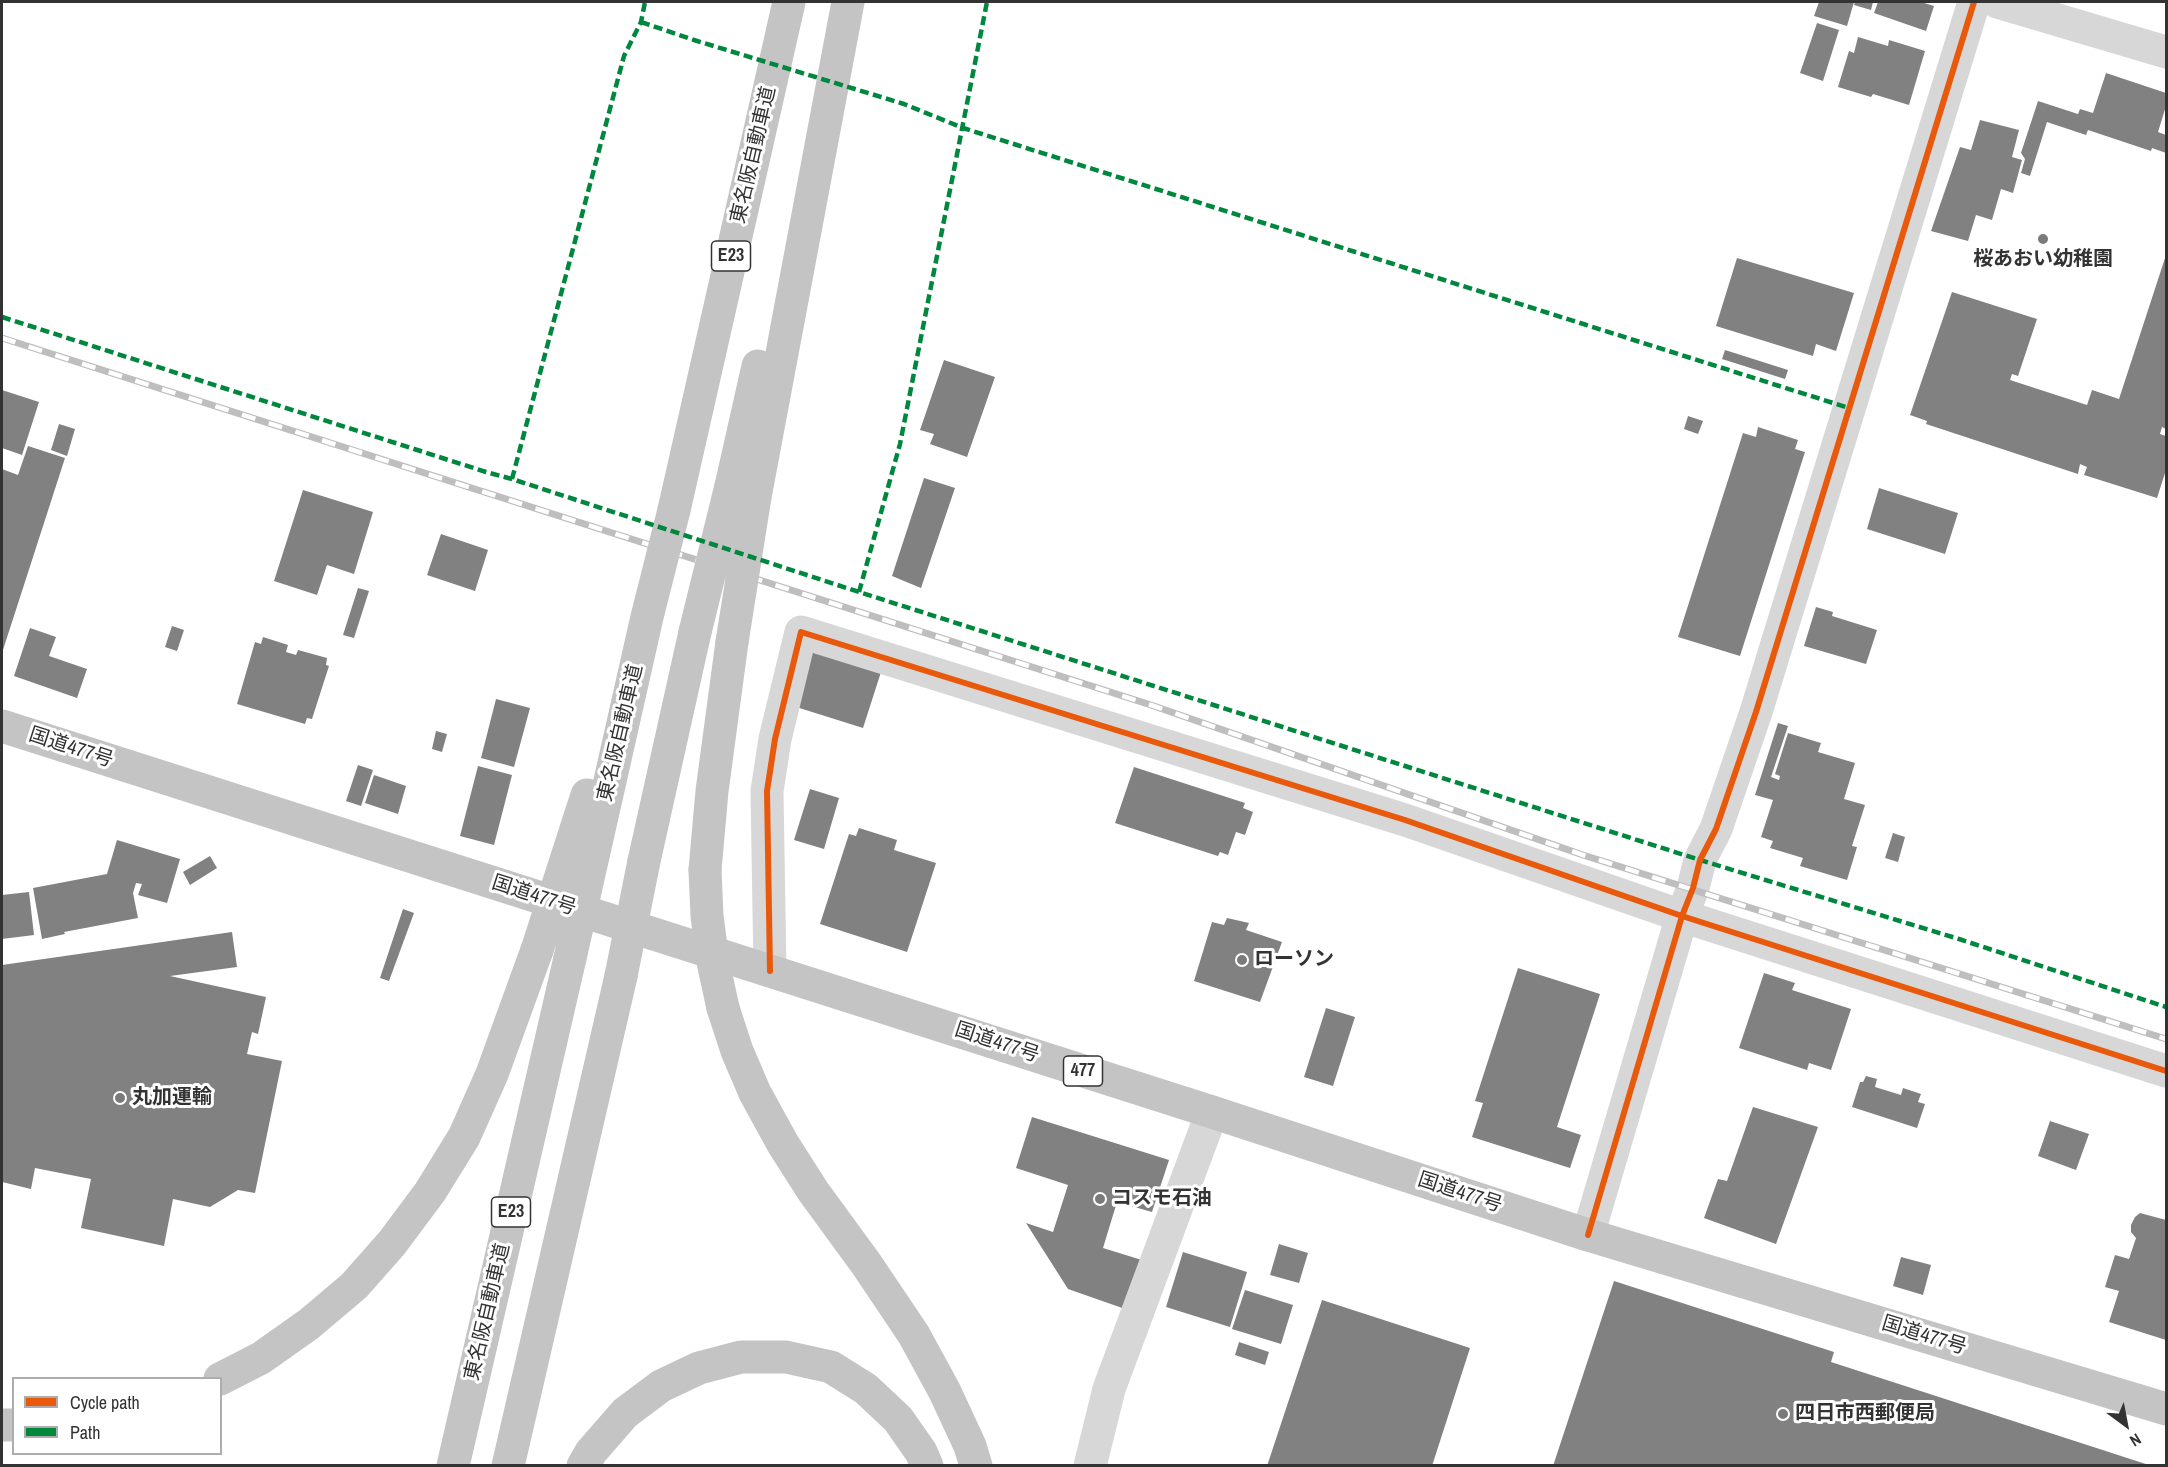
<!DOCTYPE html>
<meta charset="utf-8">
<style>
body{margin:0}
#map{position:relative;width:2168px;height:1467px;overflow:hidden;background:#fff;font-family:"Archivo Narrow",sans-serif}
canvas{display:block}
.frame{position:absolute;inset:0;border:3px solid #333;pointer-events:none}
.legend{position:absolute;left:12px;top:1377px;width:210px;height:78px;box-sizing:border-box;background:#fff;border:2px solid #adadad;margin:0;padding:8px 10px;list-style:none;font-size:18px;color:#333}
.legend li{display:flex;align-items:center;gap:12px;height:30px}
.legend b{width:30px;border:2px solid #adadad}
.north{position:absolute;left:2096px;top:1395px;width:60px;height:60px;-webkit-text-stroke:4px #fff;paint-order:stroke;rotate:148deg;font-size:16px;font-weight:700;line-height:24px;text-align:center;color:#333}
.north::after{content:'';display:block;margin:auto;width:21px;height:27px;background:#333;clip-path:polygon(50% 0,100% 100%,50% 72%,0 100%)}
</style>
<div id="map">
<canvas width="2168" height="1467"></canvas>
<div class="frame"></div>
<ul class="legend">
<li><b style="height:8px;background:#e8590c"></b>Cycle path</li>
<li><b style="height:8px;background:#00873e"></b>Path</li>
</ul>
<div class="north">N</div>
</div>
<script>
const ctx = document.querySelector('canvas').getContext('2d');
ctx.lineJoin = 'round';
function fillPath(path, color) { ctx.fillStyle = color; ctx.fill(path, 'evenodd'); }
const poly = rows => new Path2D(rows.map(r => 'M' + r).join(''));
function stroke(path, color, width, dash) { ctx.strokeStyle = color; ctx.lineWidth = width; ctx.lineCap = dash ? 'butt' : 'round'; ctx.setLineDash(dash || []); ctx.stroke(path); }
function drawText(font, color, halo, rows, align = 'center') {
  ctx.font = font + ' "Archivo Narrow","Noto Sans JP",sans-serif'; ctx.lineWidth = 6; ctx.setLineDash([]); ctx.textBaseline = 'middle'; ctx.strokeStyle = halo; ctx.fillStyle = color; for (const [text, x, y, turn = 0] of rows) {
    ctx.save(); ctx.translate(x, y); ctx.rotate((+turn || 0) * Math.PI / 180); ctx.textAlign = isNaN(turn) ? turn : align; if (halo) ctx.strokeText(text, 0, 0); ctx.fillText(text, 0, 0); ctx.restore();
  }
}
const building = poly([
 [1819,2,1854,2,1847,26,1814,16],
 [1855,2,1873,2,1871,10,1854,5],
 [1878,2,1921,2,1934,6,1926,31,1874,13],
 [1817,23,1839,30,1823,81,1800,73],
 [1858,37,1888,46,1889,40,1925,51,1909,105,1873,94,1871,97,1838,87,1849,51,1854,53],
 [2106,73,2166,93,2166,106,2158,132,2166,135,2166,153,2152,148,2151,151,2088,130,2086,135,2047,122,2030,176,2021,173,2025,159,2021,153,2038,101,2078,114,2080,109,2093,113],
 [1980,120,2019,130,2012,157,2022,160,2013,193,2001,189,1992,220,1976,215,1968,241,1931,231,1960,147,1971,150],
 [2166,255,2166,429,2162,427,2160,434,2166,436,2166,470,2157,498,2084,475,2087,467,2080,464,2078,474,1926,424,1927,421,1910,415,1952,292,2037,319,2018,376,2012,374,2010,380,2087,405,2092,390,2119,399],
 [1737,258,1854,293,1836,351,1816,344,1813,356,1716,326],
 [1725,350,1788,370,1785,379,1722,359],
 [944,360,995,377,967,457,930,444,934,434,920,430],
 [2,390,39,402,22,455,2,448],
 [1688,416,1703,421,1698,434,1684,429],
 [59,424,75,429,67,456,51,450],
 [1758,427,1798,440,1795,449,1805,452,1740,656,1678,637,1743,433,1756,437],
 [28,446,65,458,2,653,2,469,18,475],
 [924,478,955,488,921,588,892,576],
 [1879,488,1958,513,1945,554,1867,529],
 [303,490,373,512,354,574,327,565,317,595,274,581],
 [441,534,488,550,475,591,427,575],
 [358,588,369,591,354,638,343,635],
 [1816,607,1833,612,1832,616,1877,630,1866,664,1804,646],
 [172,626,184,630,177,651,165,647],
 [30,628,56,637,49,656,87,669,77,698,14,676],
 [263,637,288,645,286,652,296,655,298,650,327,658,326,665,329,666,312,719,307,718,305,724,237,704,255,642,261,644],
 [812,650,881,672,863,728,793,706],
 [496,699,530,708,514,767,481,758],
 [1778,723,1788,726,1771,777,1779,780,1780,776,1775,774,1788,733,1821,743,1818,752,1855,763,1844,799,1865,805,1852,846,1857,847,1847,880,1800,866,1803,858,1770,848,1773,841,1761,837,1773,800,1755,795],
 [436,731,447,734,442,752,432,749],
 [358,765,373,770,361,806,346,801],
 [478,766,512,775,494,845,460,836],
 [1134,767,1245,803,1243,808,1253,812,1245,835,1236,832,1228,855,1220,852,1218,856,1115,823],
 [374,775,406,786,398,814,365,803],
 [810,789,839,798,824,849,794,840],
 [859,828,897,840,894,850,936,863,907,952,820,924,849,834,856,836],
 [1893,833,1905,837,1898,862,1885,858],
 [117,840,180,859,167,903,138,895,142,884,136,883,133,893,138,918,64,932,65,934,42,939,33,888,107,874],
 [210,856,217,868,190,885,183,872],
 [29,892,34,935,2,939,2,895],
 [403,909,414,913,389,981,380,978],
 [1227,918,1249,923,1246,930,1282,942,1260,1002,1194,981,1212,922,1224,925],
 [232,932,237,967,170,976,266,997,258,1034,252,1032,247,1054,282,1061,255,1193,238,1190,210,1207,173,1199,164,1246,81,1228,91,1179,35,1168,31,1189,2,1182,2,965],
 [1518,968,1600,994,1557,1127,1581,1135,1570,1168,1472,1137,1483,1103,1475,1101],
 [1764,973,1795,983,1792,990,1851,1009,1831,1070,1809,1063,1807,1070,1739,1048],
 [1326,1008,1355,1017,1333,1086,1304,1077],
 [1866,1076,1877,1079,1875,1087,1901,1095,1903,1088,1921,1094,1918,1102,1925,1104,1917,1128,1852,1107,1860,1082,1863,1082],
 [1753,1107,1818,1127,1776,1244,1704,1218,1718,1179,1727,1181],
 [1032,1117,1169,1160,1152,1212,1117,1202,1103,1248,1145,1261,1128,1310,1068,1289,1026,1223,1053,1232,1068,1185,1016,1168],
 [2050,1121,2089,1134,2076,1170,2038,1156],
 [2140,1213,2166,1220,2166,1340,2109,1322,2119,1291,2105,1287,2115,1255,2129,1259,2136,1238,2131,1232,2131,1225,2135,1217],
 [1279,1244,1308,1253,1299,1283,1270,1275],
 [1183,1252,1247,1272,1230,1327,1166,1307],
 [1901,1257,1931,1265,1923,1295,1893,1286],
 [1614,1281,1834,1352,1831,1362,2152,1466,1553,1466],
 [1245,1290,1293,1305,1281,1344,1232,1329],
 [1322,1300,1470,1348,1432,1466,1267,1466],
 [1239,1342,1269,1352,1265,1365,1235,1355]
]);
const minor = poly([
 [1997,2,2166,52],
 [770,971,767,791,775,739,801,632,1405,820,1682,916,2166,1071],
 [1588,1235,1682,916,1693,888,1700,860,1716,829,1756,712,1974,2],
 [1090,1466,1109,1389,1212,1112]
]);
const highway = poly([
 [731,486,758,366],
 [755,497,848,2],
 [674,510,789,2],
 [2,726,1212,1112,1588,1235,2166,1409],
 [644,861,695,632],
 [705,870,712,791,732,642],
 [723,1008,737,1051,755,1093,783,1144,813,1191,867,1265,914,1335,945,1392,970,1446,976,1466],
 [220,1379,261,1358,309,1324,354,1286,392,1243,430,1192,464,1137,492,1074,537,950],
 [2,1425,14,1425],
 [453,1466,570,958],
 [508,1466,621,976],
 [583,1466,591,1452,625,1413,661,1386,699,1368,741,1357,786,1357,831,1367,866,1389,898,1419,921,1452,927,1466]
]);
const rail = poly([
 [2,338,1151,705,1583,855,2166,1039]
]);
const highwayBridge = poly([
 [695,632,731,486],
 [732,642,755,497],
 [705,870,707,916,713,962,723,1008],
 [537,950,587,795],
 [570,958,647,617,674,510],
 [621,976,644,861]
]);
const quiet = poly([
 [641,22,694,40,904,104,963,128,1849,408],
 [2,317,486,472,512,479,859,592,1700,860,1959,939,2166,1007],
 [512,479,624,56,641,22,645,2],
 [859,592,900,444,987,2]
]);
const cycleway = poly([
 [770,971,767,791,775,739,801,632,1405,820,1682,916,2166,1071],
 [1588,1235,1682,916,1693,888,1700,860,1716,829,1756,712,1974,2]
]);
const markers = [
 [2043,239,6,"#7a7a7a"],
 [1242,960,6,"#7a7a7a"],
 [120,1098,6,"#7a7a7a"],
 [1100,1199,6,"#7a7a7a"],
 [1783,1414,6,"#7a7a7a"]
];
const shields = [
 [731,256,39],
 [1083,1071,39],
 [511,1212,39]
];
const shieldNames = [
 ["E23",731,256],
 ["477",1083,1071],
 ["E23",511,1212]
];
const streetNames = [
 ["東名阪自動車道",754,155,-77],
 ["東名阪自動車道",621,733,-77],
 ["国道477号",71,748,18],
 ["国道477号",534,896,18],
 ["国道477号",997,1043,18],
 ["国道477号",1460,1193,18],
 ["東名阪自動車道",488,1312,-77],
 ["国道477号",1924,1336,17]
];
const poiNames = [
 ["桜あおい幼稚園",2043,260,"center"],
 ["ローソン",1254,960],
 ["丸加運輸",132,1098],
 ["コスモ石油",1112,1199],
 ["四日市西郵便局",1795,1414]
];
fillPath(building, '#818181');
stroke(minor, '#d7d7d7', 33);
stroke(highway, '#c4c4c4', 33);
stroke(rail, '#bebebe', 7);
stroke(rail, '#fff', 4.5, [14]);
stroke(highwayBridge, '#c4c4c4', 33);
stroke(quiet, '#00873e', 4.5, [9, 4.5]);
stroke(cycleway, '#e8590c', 6);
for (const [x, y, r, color] of markers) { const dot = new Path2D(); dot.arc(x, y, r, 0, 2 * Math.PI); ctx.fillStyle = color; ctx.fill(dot); stroke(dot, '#fff', 2); }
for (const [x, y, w] of shields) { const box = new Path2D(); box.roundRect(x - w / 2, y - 15, w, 30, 4.5); ctx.fillStyle = '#fff'; ctx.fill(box); stroke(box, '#333', 1.5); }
drawText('bold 18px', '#333', null, shieldNames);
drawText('20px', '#333', '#fff', streetNames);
drawText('bold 20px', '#333', '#fff', poiNames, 'left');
</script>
